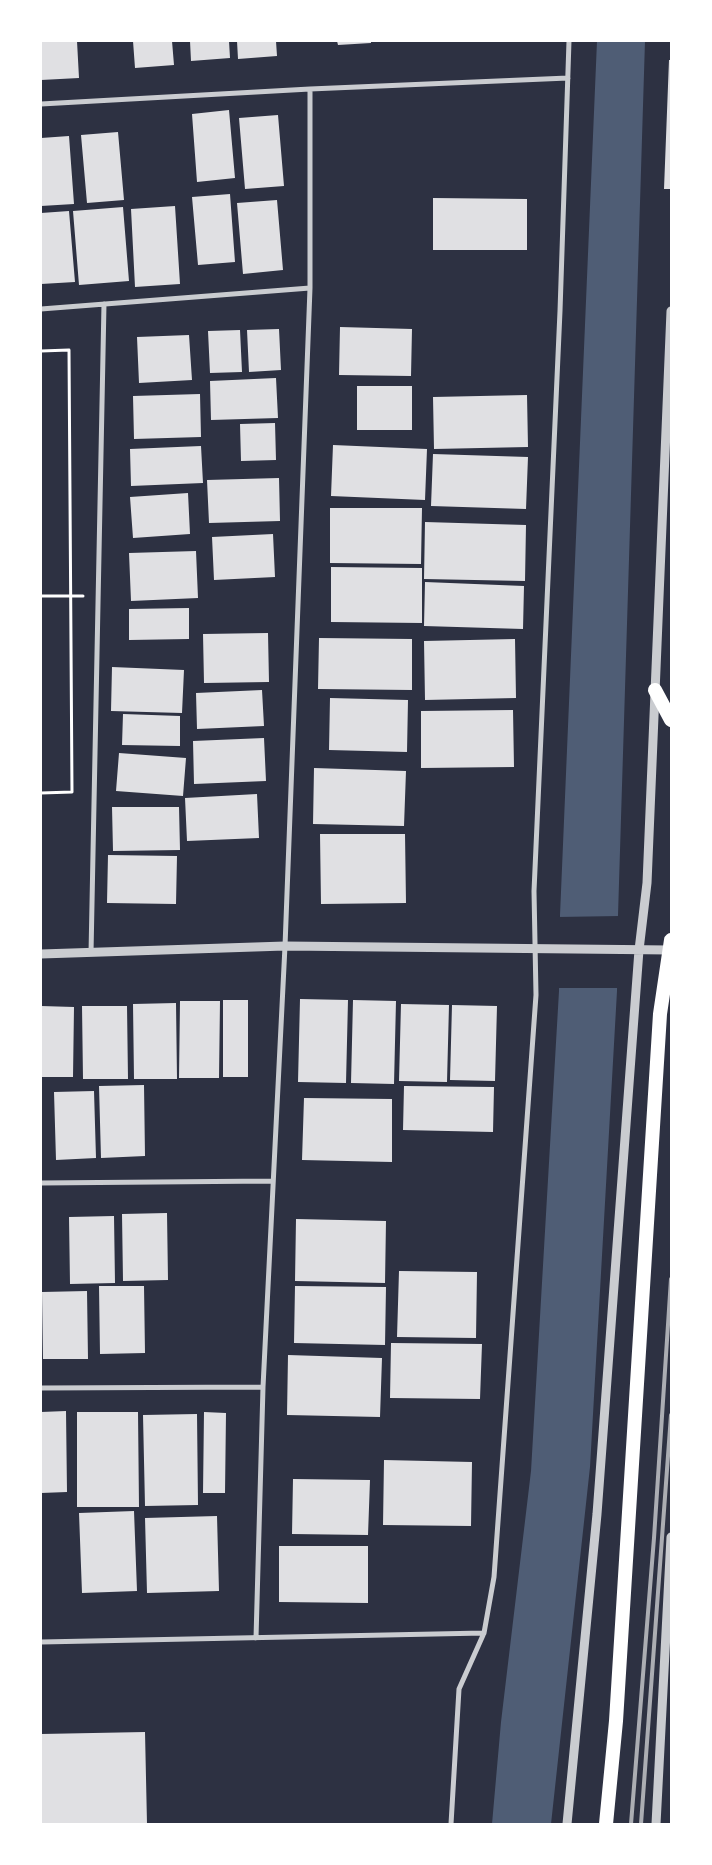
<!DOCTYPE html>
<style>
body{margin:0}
#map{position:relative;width:712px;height:1865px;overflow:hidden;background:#2d3142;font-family:Raleway,sans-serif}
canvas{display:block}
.frame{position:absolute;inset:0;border:42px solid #fff;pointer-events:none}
</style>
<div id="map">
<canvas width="712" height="1865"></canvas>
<div class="frame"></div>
</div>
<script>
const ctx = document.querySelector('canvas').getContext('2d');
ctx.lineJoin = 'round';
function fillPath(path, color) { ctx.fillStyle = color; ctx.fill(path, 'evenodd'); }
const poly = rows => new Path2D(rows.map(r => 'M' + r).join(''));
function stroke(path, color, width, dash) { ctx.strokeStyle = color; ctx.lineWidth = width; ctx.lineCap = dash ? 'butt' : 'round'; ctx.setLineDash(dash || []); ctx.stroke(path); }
const water = poly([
 [597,41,645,41,618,915,617,991,590,1467,551,1824,492,1824,501,1722,531,1471,559,991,560,915]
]);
const pier = poly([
 [620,916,620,988,557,988,557,917]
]);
const building = poly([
 [41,41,77,41,79,78,41,80],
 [133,41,172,41,174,65,135,68],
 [190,41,229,41,230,58,191,61],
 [237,41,276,41,277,56,238,59],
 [337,41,371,41,371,43,338,45],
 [669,60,671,60,671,189,664,189],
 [229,110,235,178,197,182,192,114],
 [278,115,284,186,245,189,239,118],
 [118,132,124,200,87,203,81,135],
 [69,136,74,204,41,206,41,138],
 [230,194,235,262,198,265,192,197],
 [433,198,527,199,527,250,433,250],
 [277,200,283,270,243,274,237,203],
 [175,206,180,284,135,287,131,209],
 [123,207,129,281,79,285,73,211],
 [69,211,75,282,41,284,41,213],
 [340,327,412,329,411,376,339,375],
 [279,329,281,370,249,372,247,330],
 [240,330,242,372,210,373,208,331],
 [189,335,192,380,139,383,137,337],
 [276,378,278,418,211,420,210,381],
 [357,386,412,386,412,430,357,430],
 [200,394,201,437,134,439,133,396],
 [527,395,528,447,434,449,433,397],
 [275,423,276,460,241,461,240,424],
 [333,445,427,449,425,500,331,496],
 [201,446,203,483,131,486,130,449],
 [433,454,528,457,526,509,431,506],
 [279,478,280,521,209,523,207,480],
 [188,493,190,534,133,538,130,497],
 [330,508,422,508,421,564,330,563],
 [425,522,526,525,525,581,424,579],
 [273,534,275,577,214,580,212,537],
 [196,551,198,598,131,601,129,553],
 [331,567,422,568,422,623,331,622],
 [425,582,524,586,523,629,424,626],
 [189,608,189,639,129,640,129,609],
 [268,633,269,682,204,683,203,634],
 [319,638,412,639,412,690,318,689],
 [515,639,516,698,425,700,424,641],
 [112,667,184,670,182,713,111,711],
 [262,690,264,726,197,729,196,693],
 [330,698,408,700,407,752,329,750],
 [513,710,514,767,421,768,421,711],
 [123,714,180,716,180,746,122,745],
 [264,738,266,781,194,784,193,741],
 [119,753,186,758,183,796,116,791],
 [314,768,406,771,404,826,313,824],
 [257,794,259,838,187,841,185,798],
 [112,807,179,807,180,850,113,851],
 [320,834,405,834,406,903,321,904],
 [108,855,177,856,176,904,107,903],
 [300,999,348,1000,346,1083,298,1082],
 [223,1000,248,1000,248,1077,223,1077],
 [353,1000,396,1001,394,1084,351,1083],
 [180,1001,220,1001,219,1078,179,1078],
 [176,1003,177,1079,134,1079,133,1004],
 [401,1004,449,1005,447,1082,399,1081],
 [452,1005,497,1006,495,1081,450,1080],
 [41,1006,74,1007,73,1077,41,1077],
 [82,1006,127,1006,128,1079,83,1079],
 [144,1085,145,1156,101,1158,99,1086],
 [404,1086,494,1087,493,1132,403,1130],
 [94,1091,96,1158,56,1160,54,1092],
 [304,1098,392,1099,392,1162,302,1160],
 [167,1213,168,1280,123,1281,122,1214],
 [114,1216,115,1283,70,1284,69,1217],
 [296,1219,386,1221,385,1283,295,1281],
 [399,1271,477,1272,476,1338,397,1337],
 [99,1286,144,1286,145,1353,100,1354],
 [295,1286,386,1287,385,1345,294,1343],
 [87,1291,88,1359,43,1359,42,1292],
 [391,1343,482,1344,480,1399,390,1398],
 [288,1355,382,1358,380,1417,287,1415],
 [66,1411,67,1492,41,1493,41,1412],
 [77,1412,138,1412,139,1507,77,1507],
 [204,1412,226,1413,225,1493,203,1493],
 [197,1414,198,1505,145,1506,143,1415],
 [384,1460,472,1462,471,1526,383,1525],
 [293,1479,370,1480,368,1535,292,1534],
 [134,1511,137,1591,82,1593,79,1513],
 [217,1516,219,1591,147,1593,145,1518],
 [279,1546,368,1546,368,1603,279,1602],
 [145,1732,147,1824,41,1824,41,1734]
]);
const path = poly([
 [41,351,69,350,72,792,41,793],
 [41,596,83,596]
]);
const minor = poly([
 [41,104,310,89,568,78],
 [41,309,310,288],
 [91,953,104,304],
 [41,1183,272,1181],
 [41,1388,263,1387],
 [256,1638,263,1387,285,946,310,288,310,89],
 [41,1642,484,1633],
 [451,1824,459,1689,484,1633,494,1577,536,995,534,891,560,311,569,41]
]);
const tertiary = poly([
 [41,954,285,946,670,950],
 [567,1824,597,1514,639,950,647,883,671,311],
 [656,1824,671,1537]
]);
const trunk = poly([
 [655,690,671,720],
 [606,1824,616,1721,660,1014,671,940]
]);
const rail = poly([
 [631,1824,654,1538,671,1279],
 [641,1824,671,1415]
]);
fillPath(water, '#4f5d75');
fillPath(pier, '#2d3142');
fillPath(building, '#e0e0e3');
stroke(path, '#fff', 3);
stroke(minor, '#caccd0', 5);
stroke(tertiary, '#caccd0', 9);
stroke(trunk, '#fff', 14);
stroke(rail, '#abadb3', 4);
</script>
